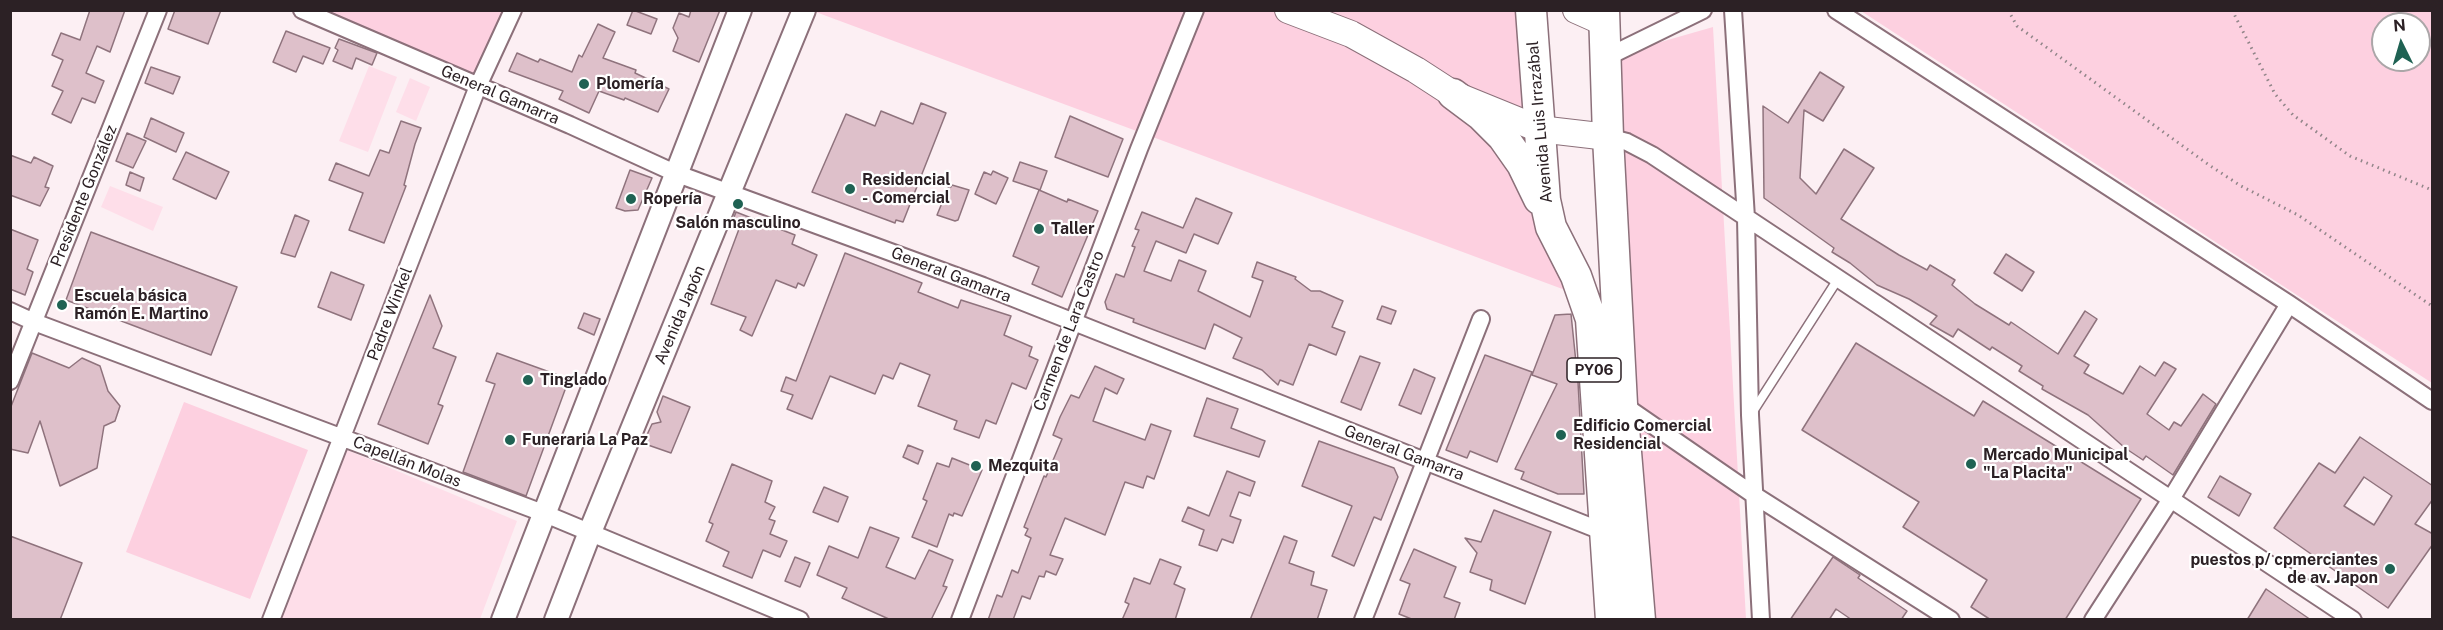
<!DOCTYPE html>
<meta charset="utf-8">
<style>
body{margin:0}
#map{position:relative;width:2443px;height:630px;overflow:hidden;background:#fceff3;font-family:"Public Sans",sans-serif}
canvas{display:block}
.frame{position:absolute;inset:0;border:12px solid #2c2125;pointer-events:none}
.north{position:absolute;left:2371px;top:12px;width:60px;height:60px;box-sizing:border-box;background:#fff;border:2px solid #aba6a8;border-radius:50%;rotate:355deg;font-size:16px;font-weight:700;line-height:24px;text-align:center;color:#2c2125}
.north::after{content:'';display:block;margin:auto;width:21px;height:27px;background:#1f6253;clip-path:polygon(50% 0,100% 100%,50% 72%,0 100%)}
</style>
<div id="map">
<canvas width="2443" height="630"></canvas>
<div class="frame"></div>
<div class="north">N</div>
</div>
<script>
const ctx = document.querySelector('canvas').getContext('2d');
ctx.lineJoin = 'round';
function fillPath(path, color) { ctx.fillStyle = color; ctx.fill(path, 'evenodd'); }
const poly = rows => new Path2D(rows.map(r => 'M' + r).join(''));
function stroke(path, color, width, dash) { ctx.strokeStyle = color; ctx.lineWidth = width; ctx.lineCap = dash ? 'butt' : 'round'; ctx.setLineDash(dash || []); ctx.stroke(path); }
function drawText(font, color, halo, rows, align = 'center') {
  ctx.font = font + ' "Public Sans",sans-serif'; ctx.lineWidth = 4.5; ctx.setLineDash([]); ctx.textBaseline = 'middle'; ctx.strokeStyle = halo; ctx.fillStyle = color; for (const [text, x, y, turn = 0] of rows) {
    ctx.save(); ctx.translate(x, y); ctx.rotate((+turn || 0) * Math.PI / 180); ctx.textAlign = isNaN(turn) ? turn : align; if (halo) ctx.strokeText(text, 0, 0); ctx.fillText(text, 0, 0); ctx.restore();
  }
}
const built = poly([
 [369,66,397,77,368,152,339,141],
 [410,78,430,87,416,121,396,112],
 [110,186,163,207,153,231,101,207],
 [347,450,517,521,480,619,276,620]
]);
const green = poly([
 [298,11,513,11,478,86],
 [813,11,1288,11,1481,115,1584,297],
 [1326,11,1520,11,1526,110,1457,84,1359,24],
 [1861,11,2432,11,2432,383],
 [2383,24,2419,24,2419,60,2383,60],
 [1713,27,1746,619,1650,619,1605,58],
 [184,402,308,450,250,599,126,552]
]);
const building = poly([
 [90,10,125,10,110,52,97,46,86,73,104,81,95,103,82,98,71,123,52,114,63,91,52,86,63,60,52,55,61,33,80,40,90,10],
 [175,10,221,10,208,44,168,29,175,10],
 [633,10,657,19,651,34,627,25,633,10],
 [691,10,720,10,699,62,673,51,678,38,673,28,679,13,689,17,691,10],
 [598,24,615,32,603,58,636,70,635,73,669,89,658,112,625,98,624,100,599,91,589,113,559,99,563,91,509,71,517,53,538,62,540,59,572,72,579,55,582,57,598,24],
 [286,31,330,48,323,64,303,56,296,72,273,62,286,31],
 [339,39,377,53,372,65,356,58,352,69,333,61,338,50,335,48,339,39],
 [151,67,180,77,173,94,145,83,151,67],
 [1820,72,1844,87,1823,121,1804,110,1800,178,1816,194,1844,149,1874,168,1841,219,1899,255,1927,270,1930,265,1955,280,1952,285,1975,304,2009,325,2011,322,2058,354,2085,311,2097,319,2074,356,2089,365,2084,373,2123,394,2140,366,2155,376,2164,362,2176,369,2147,414,2169,430,2174,422,2181,426,2203,394,2216,404,2173,475,2146,456,2143,460,2125,448,2088,415,2042,389,2043,386,2019,371,2022,366,1992,347,1990,350,1958,329,1953,337,1930,324,1937,316,1909,299,1877,285,1850,263,1832,252,1834,248,1764,198,1763,106,1788,123,1820,72],
 [921,103,946,113,903,222,896,220,895,223,812,192,846,114,875,126,881,111,913,124,921,103],
 [1070,116,1123,139,1108,177,1055,157,1070,116],
 [151,118,184,133,176,152,144,137,151,118],
 [401,121,421,128,415,144,404,185,406,186,384,243,349,230,363,193,329,180,336,163,369,176,380,150,389,153,401,121],
 [127,133,146,141,133,168,116,161,127,133],
 [186,152,229,172,216,199,173,179,186,152],
 [10,155,31,163,34,157,53,166,45,187,49,188,40,206,10,195,10,155],
 [1020,162,1047,171,1040,190,1013,181,1020,162],
 [630,170,652,178,638,210,625,211,616,208,630,170],
 [993,171,1008,178,996,204,975,194,984,172,991,175,993,171],
 [130,172,144,178,140,191,126,185,130,172],
 [952,185,969,190,958,220,955,221,937,215,949,186,951,187,952,185],
 [1039,190,1067,202,1068,199,1098,211,1062,297,1032,284,1039,267,1013,256,1039,190],
 [1196,198,1232,213,1218,244,1194,234,1186,253,1156,241,1144,271,1171,281,1179,260,1206,271,1198,291,1250,317,1263,281,1252,277,1257,262,1296,277,1295,279,1311,291,1320,291,1343,301,1332,327,1345,332,1336,355,1309,344,1293,385,1280,380,1278,385,1262,370,1233,358,1242,338,1214,324,1205,349,1133,322,1134,319,1107,309,1105,302,1116,274,1124,277,1135,247,1132,246,1139,230,1135,229,1142,212,1183,228,1196,198],
 [736,212,795,235,792,244,817,255,804,286,798,283,796,288,776,280,752,336,740,330,746,317,711,304,739,229,731,225,736,212],
 [295,215,309,221,295,257,281,253,295,215],
 [10,229,38,240,27,269,33,272,25,295,10,289,10,229],
 [91,232,237,287,211,355,66,300,91,232],
 [845,253,922,283,918,292,958,308,961,300,1011,316,1004,335,1032,347,1029,356,1038,360,1026,389,1012,383,996,424,986,420,979,438,954,429,957,421,918,406,930,375,900,363,893,379,883,375,875,394,830,376,812,419,787,409,793,395,781,391,786,377,796,381,845,253],
 [2006,254,2034,272,2022,291,1994,273,2006,254],
 [331,272,364,285,351,320,318,307,331,272],
 [430,295,442,326,433,348,456,357,438,404,443,406,428,444,378,424,430,295],
 [1382,306,1396,311,1391,324,1377,319,1382,306],
 [584,313,600,319,594,335,578,328,584,313],
 [1571,314,1578,382,1584,494,1558,494,1521,479,1524,472,1515,469,1557,384,1532,375,1555,315,1571,314],
 [1856,343,1974,416,1983,401,2141,499,2065,620,1991,620,1971,607,1987,580,1903,527,1919,502,1802,430,1856,343],
 [32,353,69,368,82,358,100,366,108,391,120,406,115,421,104,426,97,468,60,486,40,421,28,453,10,449,10,409,32,353],
 [497,353,569,379,526,496,463,472,495,384,486,381,497,353],
 [1485,355,1532,372,1497,462,1470,451,1467,458,1446,450,1485,355],
 [1360,356,1380,363,1361,410,1341,402,1360,356],
 [1095,366,1124,379,1117,394,1105,388,1093,421,1145,440,1151,424,1171,431,1154,479,1147,476,1143,488,1125,482,1105,535,1065,518,1050,555,1063,559,1056,575,1046,571,1044,577,1039,576,1030,599,1022,596,1013,620,988,620,997,595,1002,597,1012,570,1018,573,1031,538,1025,535,1028,529,1024,527,1044,476,1046,477,1062,439,1053,435,1060,417,1071,395,1079,398,1095,366],
 [1414,369,1435,378,1421,414,1399,405,1414,369],
 [663,396,690,407,671,453,648,445,646,437,652,424,661,422,657,412,663,396],
 [1207,398,1238,409,1231,428,1265,441,1259,457,1194,436,1207,398],
 [2360,437,2433,486,2433,499,2415,524,2433,534,2433,544,2388,608,2274,528,2319,463,2335,473,2360,437],
 [2364,477,2392,496,2374,525,2344,506,2364,477],
 [1319,441,1394,468,1398,477,1381,520,1374,517,1354,566,1332,556,1352,506,1302,486,1319,441],
 [908,445,923,451,918,464,903,457,908,445],
 [952,458,982,470,962,516,954,513,953,516,949,514,937,547,912,537,927,501,923,499,937,463,949,467,952,458],
 [732,464,772,481,765,502,775,507,769,519,775,521,770,534,787,541,780,557,763,550,752,578,723,566,729,552,706,541,713,524,709,522,732,464],
 [1227,471,1255,482,1250,496,1239,492,1230,516,1241,520,1233,543,1222,539,1217,551,1199,545,1204,530,1182,521,1188,507,1209,516,1227,471],
 [2220,476,2251,494,2239,516,2208,497,2220,476],
 [824,487,848,497,838,522,813,512,824,487],
 [1494,510,1551,532,1525,604,1490,590,1492,580,1470,572,1477,553,1465,538,1481,542,1494,510],
 [870,527,899,538,886,567,915,579,929,550,953,560,943,586,947,587,931,620,891,620,842,598,847,588,817,575,829,546,858,558,870,527],
 [10,536,82,563,60,620,10,620,10,536],
 [1284,536,1297,541,1289,563,1314,572,1311,585,1327,590,1317,620,1250,620,1284,536],
 [1414,549,1456,567,1444,597,1460,603,1454,620,1414,620,1399,614,1410,584,1400,580,1414,549],
 [795,557,810,563,800,587,785,581,795,557],
 [1833,557,1860,575,1858,578,1907,611,1901,620,1852,620,1836,609,1829,620,1790,620,1833,557],
 [1160,559,1181,567,1174,584,1185,589,1175,620,1122,620,1129,604,1125,602,1134,578,1150,584,1160,559],
 [2266,589,2311,620,2247,620,2266,589]
]);
const path = poly([
 [2008,10,2017,26,2209,165,2241,186,2298,215,2432,306],
 [2232,10,2275,94,2293,115,2350,156,2432,190]
]);
const lane = poly([
 [1752,413,1838,279]
]);
const street = poly([
 [302,10,570,125,675,173,983,286,1604,532],
 [1733,10,1746,218,1750,415,1761,620],
 [1836,10,2289,304,2432,401],
 [1605,58,1703,10],
 [1608,137,1627,142,1652,155,2353,620],
 [10,311,34,322,543,513,800,620],
 [10,381,158,10],
 [1622,404,1754,495,1951,620],
 [271,620,478,86,513,10],
 [960,620,1139,149,1195,10],
 [1363,620,1481,319],
 [2093,620,2171,499,2289,304]
]);
const secondary = poly([
 [503,620,740,10],
 [556,620,590,532,804,10]
]);
const primary = poly([
 [1288,10,1351,34,1416,70,1453,94,1539,129,1608,137],
 [1576,10,1603,22]
]);
const highway = poly([
 [1531,10,1545,200,1551,227,1576,276,1591,319,1611,620],
 [1604,10,1608,137,1622,404,1640,620],
 [1453,94,1481,115,1503,137,1522,164,1539,199]
]);
const markers = [
 [584,84,6,"#1f6253"],
 [850,189,6,"#1f6253"],
 [631,199,6,"#1f6253"],
 [738,204,6,"#1f6253"],
 [1039,229,6,"#1f6253"],
 [62,305,6,"#1f6253"],
 [528,380,6,"#1f6253"],
 [1561,435,6,"#1f6253"],
 [510,440,6,"#1f6253"],
 [1971,464,6,"#1f6253"],
 [976,466,6,"#1f6253"],
 [2390,569,6,"#1f6253"]
];
const shields = [
 [1594,370,54]
];
const shieldNames = [
 ["PY06",1594,370]
];
const poiNames = [
 ["Plomería",596,84],
 ["Residencial",862,180],
 ["- Comercial",862,198],
 ["Ropería",643,199],
 ["Salón masculino",738,223,"center"],
 ["Taller",1051,229],
 ["Escuela básica",74,296],
 ["Ramón E. Martino",74,314],
 ["Tinglado",540,380],
 ["Edificio Comercial",1573,426],
 ["Residencial",1573,444],
 ["Funeraria La Paz",522,440],
 ["Mercado Municipal",1983,455],
 ["\"La Placita\"",1983,473],
 ["Mezquita",988,466],
 ["puestos p/ cpmerciantes",2378,560,"right"],
 ["de av. Japon",2378,578,"right"]
];
const streetNames = [
 ["General Gamarra",500,95,23],
 ["Avenida Luis Irrazábal",1540,122,-95],
 ["Presidente González",84,196,-68],
 ["General Gamarra",951,275,21],
 ["Padre Winkel",390,314,-69],
 ["Avenida Japón",680,315,-67],
 ["Carmen de Lara Castro",1069,331,-69],
 ["General Gamarra",1404,453,21],
 ["Capellán Molas",407,462,21]
];
fillPath(built, '#fedee9');
fillPath(green, '#fdd0e0');
fillPath(building, '#dec0ca');
stroke(building, '#8f737d', 1.5);
stroke(lane, '#8c707a', 11);
stroke(street, '#8c707a', 20);
stroke(secondary, '#8c707a', 26);
stroke(primary, '#8c707a', 28);
stroke(highway, '#8c707a', 33);
stroke(path, '#918589', 3, [1.5, 4.5]);
stroke(lane, '#fff', 8);
stroke(street, '#fff', 16);
stroke(secondary, '#fff', 22);
stroke(primary, '#fff', 26);
stroke(highway, '#fff', 30);
for (const [x, y, r, color] of markers) { const dot = new Path2D(); dot.arc(x, y, r, 0, 2 * Math.PI); ctx.fillStyle = color; ctx.fill(dot); stroke(dot, '#fff', 2); }
for (const [x, y, w] of shields) { const box = new Path2D(); box.roundRect(x - w / 2, y - 12, w, 24, 4.5); ctx.fillStyle = '#fff'; ctx.fill(box); stroke(box, '#2c2125', 1.5); }
drawText('bold 15px', '#2c2125', null, shieldNames);
drawText('bold 16px', '#2c2125', '#fff', poiNames, 'left');
drawText('16px', '#2c2125', '#fff', streetNames);
</script>
